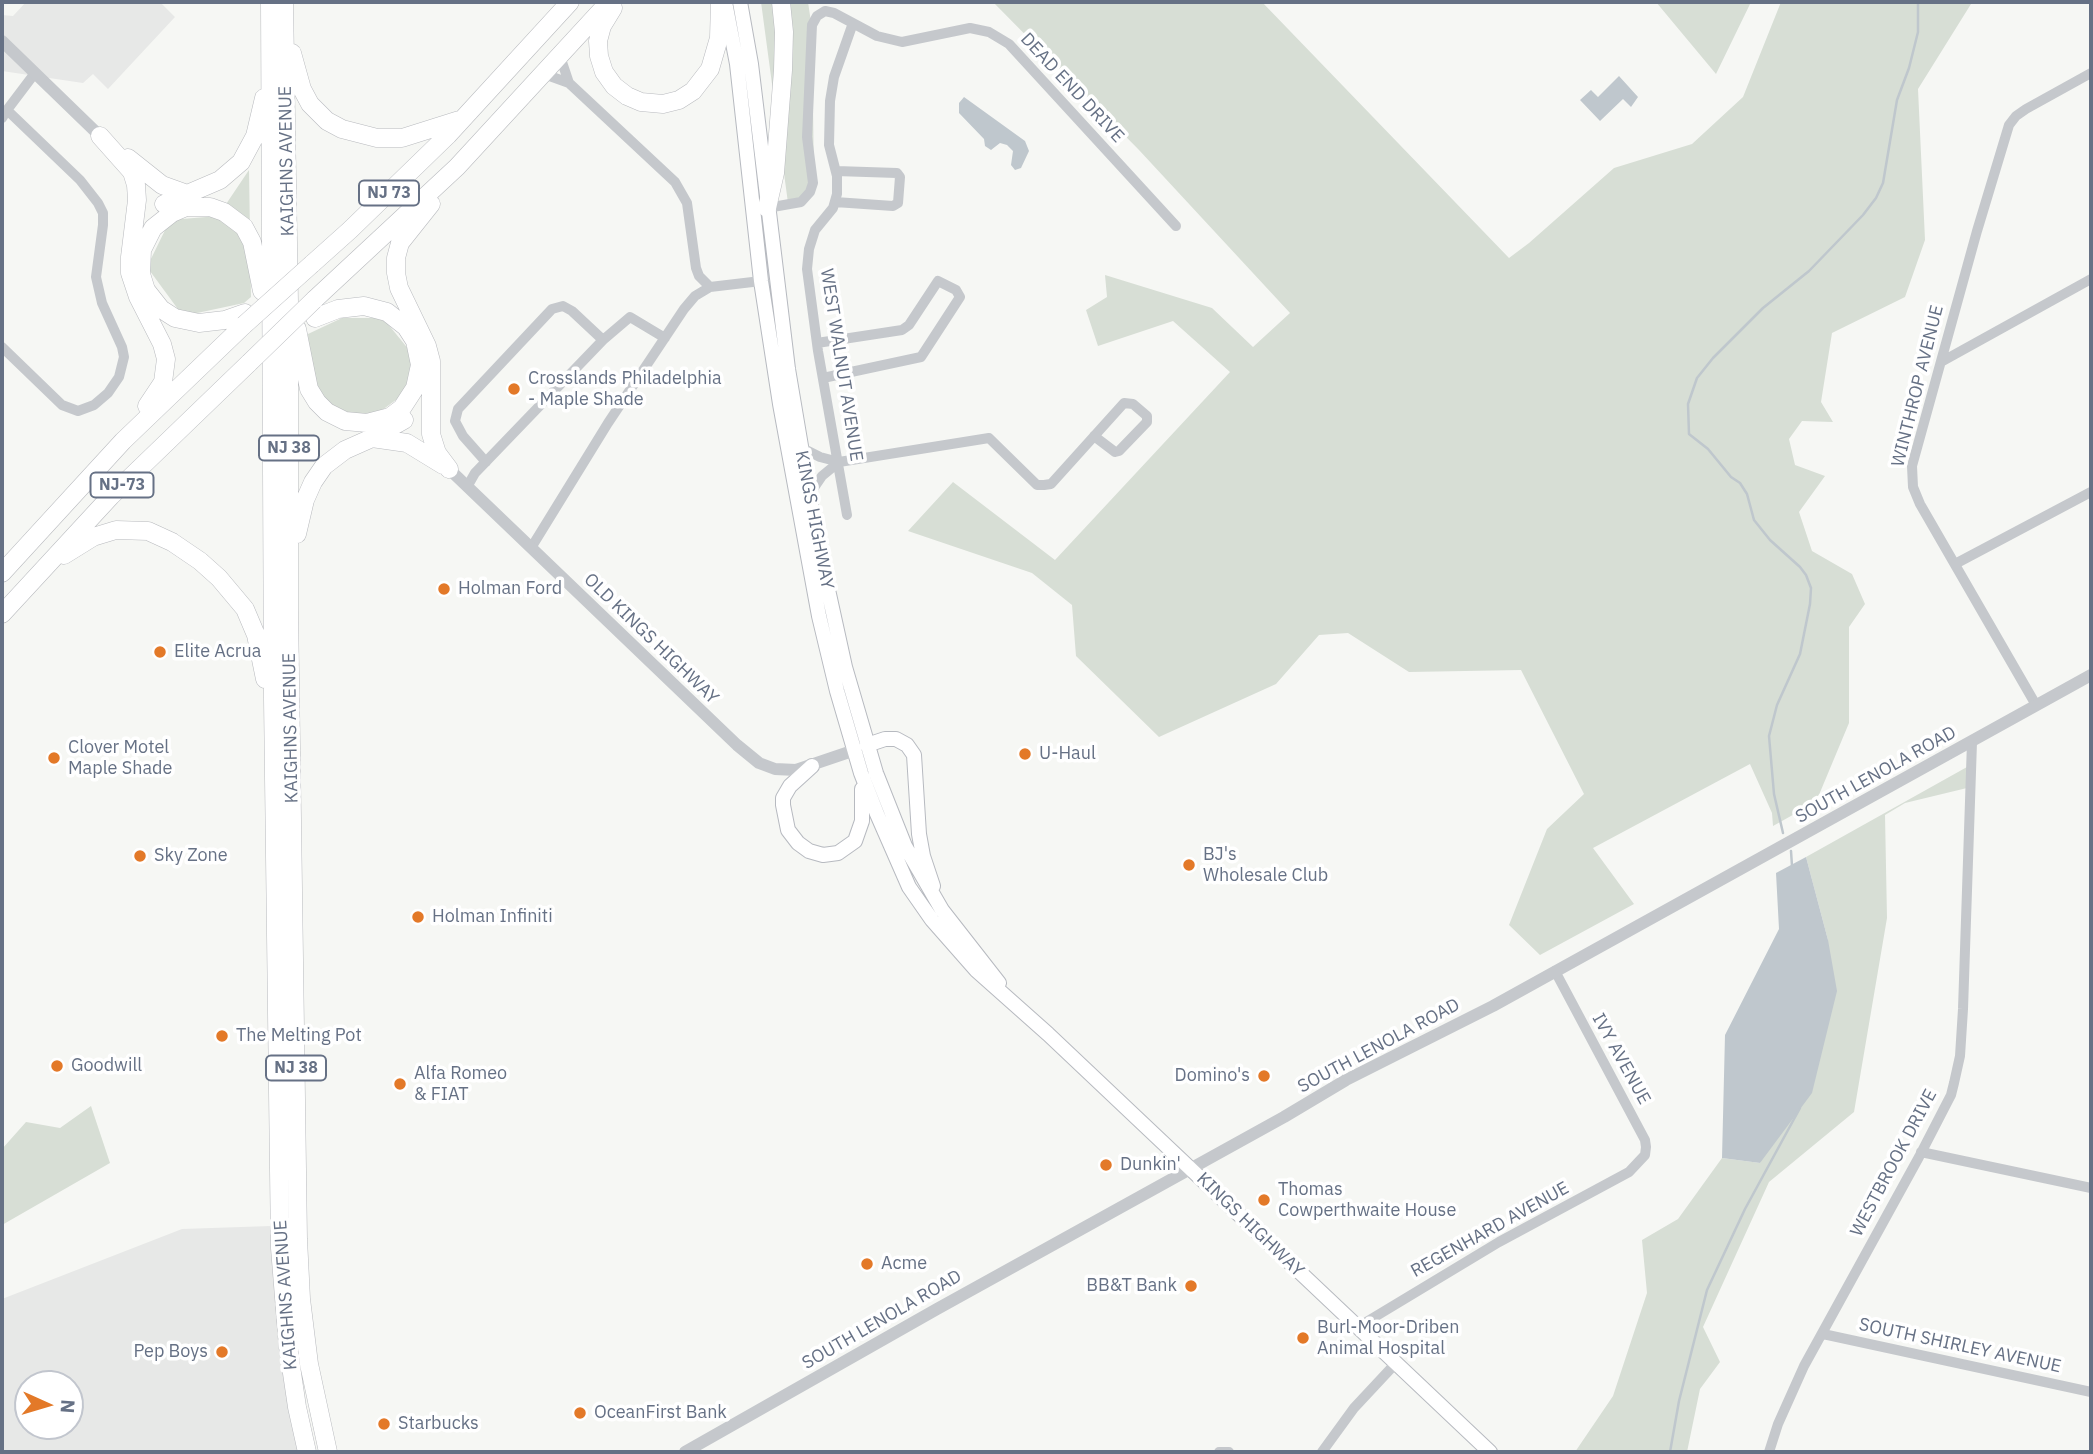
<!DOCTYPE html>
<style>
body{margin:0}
#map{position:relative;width:2093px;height:1454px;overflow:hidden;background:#f6f7f4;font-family:"IBM Plex Sans",sans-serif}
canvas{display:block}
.frame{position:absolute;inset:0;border:4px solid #667185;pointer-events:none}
.north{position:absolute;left:14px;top:1370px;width:70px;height:70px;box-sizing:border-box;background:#fff;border:2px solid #c2c6ce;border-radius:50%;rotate:94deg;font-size:19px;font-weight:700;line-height:28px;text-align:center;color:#667185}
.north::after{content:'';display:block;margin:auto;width:24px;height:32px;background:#e37928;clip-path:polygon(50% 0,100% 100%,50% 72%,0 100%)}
</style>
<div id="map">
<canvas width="2093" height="1454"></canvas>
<div class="frame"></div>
<div class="north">N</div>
</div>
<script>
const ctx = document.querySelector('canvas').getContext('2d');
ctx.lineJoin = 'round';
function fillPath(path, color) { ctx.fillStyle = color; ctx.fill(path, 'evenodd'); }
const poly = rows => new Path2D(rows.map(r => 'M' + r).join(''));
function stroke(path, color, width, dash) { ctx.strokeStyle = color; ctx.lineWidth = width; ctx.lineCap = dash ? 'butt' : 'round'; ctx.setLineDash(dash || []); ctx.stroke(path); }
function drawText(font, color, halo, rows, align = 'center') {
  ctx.font = font + ' "IBM Plex Sans",sans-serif'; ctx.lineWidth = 7; ctx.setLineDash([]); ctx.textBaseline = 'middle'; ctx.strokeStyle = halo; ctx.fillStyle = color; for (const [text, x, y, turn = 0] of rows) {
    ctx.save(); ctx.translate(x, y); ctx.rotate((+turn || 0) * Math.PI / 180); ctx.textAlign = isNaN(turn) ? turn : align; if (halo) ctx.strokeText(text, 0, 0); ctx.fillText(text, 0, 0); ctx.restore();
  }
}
const built = poly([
 [26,2,160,2,175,17,108,89,93,74,83,83,2,71,2,15,13,16],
 [271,1226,284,1355,309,1452,2,1452,2,1299,182,1229],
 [28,1384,70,1384,70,1426,28,1426]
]);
const green = poly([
 [761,2,808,2,812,29,814,184,799,202,788,203],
 [993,2,1262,2,1509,258,1529,243,1614,168,1692,144,1743,97,1781,2,1975,2,1971,4,1918,89,1925,240,1905,297,1832,333,1821,402,1833,422,1802,421,1789,439,1795,465,1825,476,1799,512,1812,551,1852,574,1865,604,1849,627,1849,723,1816,802,1773,826,1772,813,1750,764,1593,848,1634,904,1540,955,1509,925,1547,829,1584,794,1521,670,1409,672,1348,633,1319,635,1276,684,1159,737,1076,656,1072,605,1032,573,908,531,953,482,1055,560,1230,372,1173,321,1098,346,1086,310,1107,297,1105,275,1212,308,1253,347,1290,313,1139,150],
 [1656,2,1751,2,1716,74],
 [249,170,251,297,244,303,183,316,147,267,170,220,218,216],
 [342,318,383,318,414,356,408,391,370,419,334,412,310,379,308,334],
 [1967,767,1967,788,1905,803,1885,815,1887,918,1854,1112,1769,1182,1703,1327,1720,1362,1700,1389,1687,1452,1575,1452,1613,1396,1647,1293,1642,1240,1678,1219,1722,1158,1760,1163,1828,940,1806,857],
 [91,1106,110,1163,2,1225,2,1149,26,1122,60,1128]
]);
const water = poly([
 [1619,76,1638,97,1631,107,1623,99,1600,121,1580,100,1591,90,1598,97],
 [964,97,1025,141,1029,151,1021,168,1015,170,1011,165,1013,151,1007,145,1000,143,991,150,985,146,984,139,959,113,959,103],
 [1806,857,1828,940,1837,991,1812,1093,1760,1163,1722,1158,1725,1035,1779,929,1776,873]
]);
const stream = poly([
 [1783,833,1774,794,1769,736,1777,705,1800,654,1810,604,1811,588,1806,575,1800,567,1770,540,1754,520,1747,494,1740,483,1731,477,1708,449,1689,434,1688,404,1697,378,1713,358,1763,308,1809,271,1863,215,1876,198,1883,183,1897,100,1909,68,1918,32,1918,2],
 [1791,851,1792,866],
 [1670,1452,1679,1401,1707,1290,1745,1209,1800,1108]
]);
const minor = poly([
 [560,56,569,83],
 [544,74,569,83,675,182,687,203,696,268,699,276,710,287,761,281],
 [7,110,35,73],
 [2,118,7,110,80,180,98,203,103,213,103,225,96,277,102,303,122,347,124,357,119,377,108,393,94,405,78,411,62,405,2,347],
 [835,202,893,206,898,203,900,177,897,173,836,171],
 [767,208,801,202,810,192,813,183,807,137,812,25,817,16,825,11,834,13,877,36,902,42,970,28,989,32,1009,44,1176,226],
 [817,343,902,330,909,325,938,281,956,290,960,297,921,357,823,378],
 [1941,362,2091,279],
 [800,447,820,457,839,462,989,438,1037,485,1044,485,1051,484,1124,403,1133,404,1147,416,1147,422,1119,451,1115,452,1094,436],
 [486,462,463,436,455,421,458,409,552,309,563,306,572,311,603,340],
 [467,487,475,473,603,340,630,317,665,338],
 [809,495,822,476,839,462],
 [847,515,818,351,807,269,809,249,815,230,833,208,837,194,837,176,829,145,830,101,834,77,853,23],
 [531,548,608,423,684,309,695,296,710,287],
 [1955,564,2091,492],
 [2036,705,1920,504,1913,487,1912,466,1977,231,2009,125,2016,116,2026,109,2091,73],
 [1921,1152,2091,1188],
 [1358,1327,1499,1242,1629,1172,1645,1155,1646,1147,1645,1140,1555,971],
 [1823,1334,2091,1392],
 [1219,1452,1229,1452],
 [1322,1452,1354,1408,1396,1363],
 [1769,1452,1778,1424,1804,1366,1919,1157,1951,1095,1954,1083,1960,1056,1963,1009,1972,742]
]);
const tertiary = poly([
 [2,41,100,136],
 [449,469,737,745,759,763,775,769,796,770,864,747],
 [685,1452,937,1309,1284,1117,1346,1080,1493,1006,2091,675]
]);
const secondary = poly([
 [725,2,737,64,761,281,780,404,819,616,837,691,861,773,877,814,909,887,932,920,976,970,1048,1034,1490,1452],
 [740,2,751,64,788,369,816,535,845,667,876,773,905,846,942,910,999,983],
 [867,745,885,739,896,739,907,745,914,755,919,834,923,856,933,886],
 [812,766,790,786,783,798,783,805,788,830,798,843,809,851,823,855,838,853,855,841,862,821,862,789]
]);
const trunk = poly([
 [270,2,273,699,280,1248,288,1346,297,1407,307,1452],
 [284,2,289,303,289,609,298,1239,301,1299,309,1364,328,1452],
 [613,8,602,26,598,41,599,56,604,72,614,86,627,96,641,102,663,104,679,100,693,91,710,69,719,38,720,2],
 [292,53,302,89,310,104,327,121,342,129,377,138,402,138,459,120],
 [100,136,132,172,136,185,137,200,130,257,130,273,138,297,162,344,166,359,163,382,147,406],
 [128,158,162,185,187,194],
 [164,204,220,180,241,162,255,136,264,98],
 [431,204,400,243,396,258,396,273,399,288,427,346,431,361,431,434,437,453,449,469],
 [767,208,775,173,783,70,784,32,781,2],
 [312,264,350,230,448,135,570,2],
 [314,300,457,167,609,2],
 [245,313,225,320,199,323,175,318,161,309,146,290,141,274,142,250,153,228,172,213,186,207,210,207,224,212,244,227,252,242,262,291],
 [297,329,309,389,317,402,327,412,345,421,367,423,390,417,402,408,415,388,420,365,415,341,406,327,387,312,364,306,338,309,315,318],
 [372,438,407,443,443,465],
 [297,534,305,500,313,482,324,466,345,450,372,438,404,420],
 [64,555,93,537,116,530,148,531,172,542,200,561,219,578,245,609,256,635,265,679],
 [2,573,123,441,244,325],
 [2,614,111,496,249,363]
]);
const trunkBridge = poly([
 [244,325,312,264],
 [249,363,314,300]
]);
const markers = [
 [514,389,7,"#e37928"],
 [444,589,7,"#e37928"],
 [160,652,7,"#e37928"],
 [1025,754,7,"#e37928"],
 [54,758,7,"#e37928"],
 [140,856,7,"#e37928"],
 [1189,865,7,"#e37928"],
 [418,917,7,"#e37928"],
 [222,1036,7,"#e37928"],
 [57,1066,7,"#e37928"],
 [1264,1076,7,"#e37928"],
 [400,1084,7,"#e37928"],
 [1106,1165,7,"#e37928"],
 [1264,1200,7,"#e37928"],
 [867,1264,7,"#e37928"],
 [1191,1286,7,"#e37928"],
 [1303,1338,7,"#e37928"],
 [222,1352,7,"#e37928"],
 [580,1413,7,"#e37928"],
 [384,1424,7,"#e37928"]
];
const shields = [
 [389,193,60],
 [289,448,60],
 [122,485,63],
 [296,1068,60]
];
const shieldNames = [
 ["NJ 73",389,193],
 ["NJ 38",289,448],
 ["NJ-73",122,485],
 ["NJ 38",296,1068]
];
const streetNames = [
 ["DEAD END DRIVE",1072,88,47],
 ["KAIGHNS AVENUE",287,161,-91],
 ["WEST WALNUT AVENUE",841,365,81],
 ["WINTHROP AVENUE",1918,386,-76],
 ["KINGS HIGHWAY",814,520,79],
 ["OLD KINGS HIGHWAY",651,639,44],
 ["KAIGHNS AVENUE",291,728,-91],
 ["SOUTH LENOLA ROAD",1876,775,-29],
 ["SOUTH LENOLA ROAD",1379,1046,-28],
 ["IVY AVENUE",1621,1059,61],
 ["WESTBROOK DRIVE",1894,1163,-62],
 ["KINGS HIGHWAY",1250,1225,44],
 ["REGENHARD AVENUE",1490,1230,-29],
 ["KAIGHNS AVENUE",286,1295,-94],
 ["SOUTH LENOLA ROAD",882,1320,-30],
 ["SOUTH SHIRLEY AVENUE",1960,1346,12]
];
const poiNames = [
 ["Crosslands Philadelphia",528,379],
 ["- Maple Shade",528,400],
 ["Holman Ford",458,589],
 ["Elite Acrua",174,652],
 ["Clover Motel",68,748],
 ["Maple Shade",68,769],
 ["U-Haul",1039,754],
 ["BJ's",1203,855],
 ["Wholesale Club",1203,876],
 ["Sky Zone",154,856],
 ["Holman Infiniti",432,917],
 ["The Melting Pot",236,1036],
 ["Goodwill",71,1066],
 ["Alfa Romeo",414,1074],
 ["& FIAT",414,1095],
 ["Domino's",1250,1076,"right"],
 ["Dunkin'",1120,1165],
 ["Thomas",1278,1190],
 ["Cowperthwaite House",1278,1211],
 ["Acme",881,1264],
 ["BB&T Bank",1177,1286,"right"],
 ["Burl-Moor-Driben",1317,1328],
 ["Animal Hospital",1317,1349],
 ["Pep Boys",208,1352,"right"],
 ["OceanFirst Bank",594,1413],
 ["Starbucks",398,1424]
];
fillPath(built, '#e7e8e7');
fillPath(green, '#d7ded5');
fillPath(water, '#bfc7cd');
stroke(stream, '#bfc7cd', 2.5);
stroke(secondary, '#b7bac0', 16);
stroke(trunk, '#b8babe', 19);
stroke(minor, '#c5c8cc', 10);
stroke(tertiary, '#c5c8cc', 12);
stroke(secondary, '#fff', 14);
stroke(trunk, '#fff', 18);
stroke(trunkBridge, '#b8babe', 19, []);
stroke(trunkBridge, '#fff', 18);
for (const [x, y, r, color] of markers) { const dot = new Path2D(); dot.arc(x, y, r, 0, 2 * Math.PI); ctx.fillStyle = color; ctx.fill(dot); stroke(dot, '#fff', 2.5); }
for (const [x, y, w] of shields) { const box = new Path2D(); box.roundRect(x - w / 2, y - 12.5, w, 25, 5); ctx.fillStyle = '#fff'; ctx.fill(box); stroke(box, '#667185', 2); }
drawText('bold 16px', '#667185', null, shieldNames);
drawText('18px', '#667185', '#fff', streetNames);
drawText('18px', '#667185', '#fff', poiNames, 'left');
</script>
